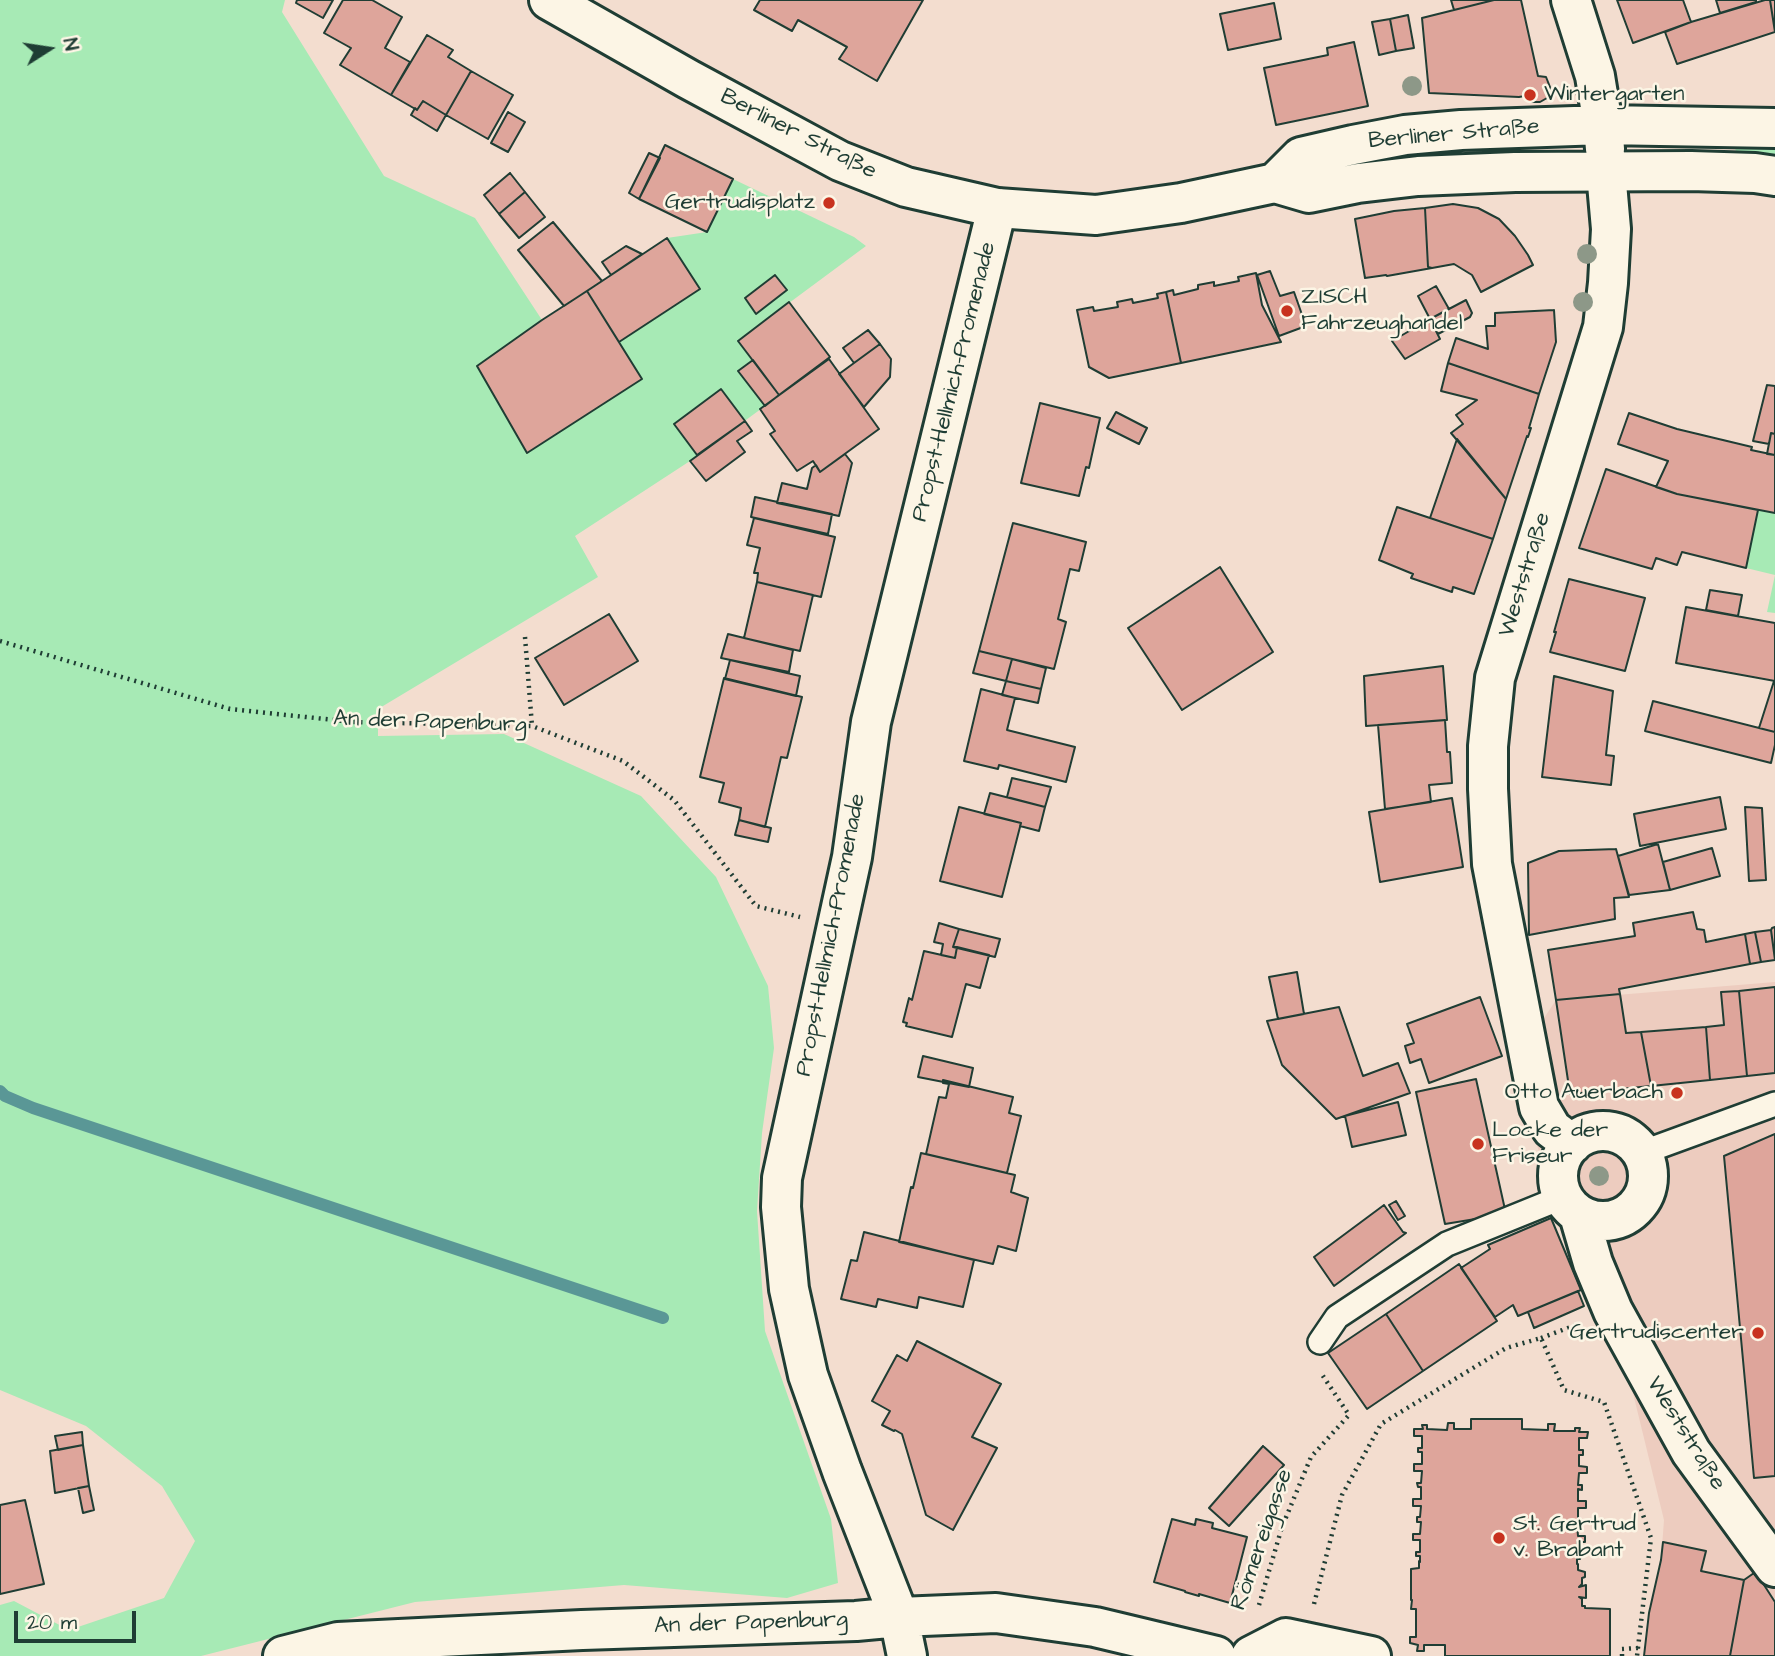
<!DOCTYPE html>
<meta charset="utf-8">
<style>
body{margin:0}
#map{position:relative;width:1775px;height:1656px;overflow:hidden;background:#f3ddcf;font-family:"Architects Daughter",sans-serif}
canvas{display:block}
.north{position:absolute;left:14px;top:14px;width:70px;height:70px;-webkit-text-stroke:5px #fcf5e5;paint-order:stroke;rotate:78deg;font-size:19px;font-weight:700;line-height:28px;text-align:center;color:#1f3d34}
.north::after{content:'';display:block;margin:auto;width:24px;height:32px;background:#1f3d34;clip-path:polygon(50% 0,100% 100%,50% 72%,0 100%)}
.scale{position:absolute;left:14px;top:1611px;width:122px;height:32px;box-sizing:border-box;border:4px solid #1f3d34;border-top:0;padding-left:9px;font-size:21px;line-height:24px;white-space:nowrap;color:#1f3d34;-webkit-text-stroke:5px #fcf5e5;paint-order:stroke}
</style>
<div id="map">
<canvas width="1775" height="1656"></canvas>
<div class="north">N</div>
<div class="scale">20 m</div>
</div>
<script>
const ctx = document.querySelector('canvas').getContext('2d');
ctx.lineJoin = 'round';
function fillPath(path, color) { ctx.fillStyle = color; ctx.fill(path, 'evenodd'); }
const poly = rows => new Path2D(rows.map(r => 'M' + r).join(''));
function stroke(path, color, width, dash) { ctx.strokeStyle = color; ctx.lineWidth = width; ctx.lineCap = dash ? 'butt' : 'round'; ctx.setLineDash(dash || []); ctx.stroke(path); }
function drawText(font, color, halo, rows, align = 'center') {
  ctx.font = font + ' "Architects Daughter",sans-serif'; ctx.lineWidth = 5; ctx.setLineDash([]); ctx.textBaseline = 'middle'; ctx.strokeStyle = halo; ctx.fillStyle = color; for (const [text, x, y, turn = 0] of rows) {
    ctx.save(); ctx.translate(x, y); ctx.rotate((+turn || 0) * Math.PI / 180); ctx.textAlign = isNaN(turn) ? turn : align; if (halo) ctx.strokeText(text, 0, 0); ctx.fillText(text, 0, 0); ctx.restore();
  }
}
const built = poly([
 [1775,982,1775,1656,1661,1560,1664,1520,1631,1385,1591,1292,1563,1216,1554,1206,1527,1109,1558,1100,1540,1024,1556,1000]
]);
const green = poly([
 [0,0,285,0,282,12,384,176,475,218,542,320,667,238,707,232,733,179,854,237,866,246,739,340,753,360,739,371,765,406,690,461,575,536,598,577,378,709,378,736,504,734,641,796,716,877,768,986,774,1048,762,1133,757,1211,765,1331,831,1519,838,1583,787,1598,624,1585,415,1602,201,1656,0,1656,0,1605,14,1601,69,1630,164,1598,195,1541,162,1486,86,1426,0,1390],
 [1735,146,1775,148,1775,156,1736,153],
 [1758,510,1775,513,1775,613,1767,612,1775,575,1746,568]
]);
const stream = poly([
 [0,1091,5,1096,33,1108,663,1318]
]);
const building = poly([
 [297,0,333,0,323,18,296,3,297,0],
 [343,0,372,0,402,17,385,48,410,62,391,95,340,65,351,48,324,33,343,0],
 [760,0,923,0,877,81,839,59,847,47,798,20,792,31,754,10,760,0],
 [1451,0,1494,0,1454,10,1451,0],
 [1494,0,1521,0,1538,76,1546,77,1550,87,1547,98,1540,102,1532,102,1530,95,1519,97,1429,93,1422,18,1494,0],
 [1617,0,1683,0,1691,22,1633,43,1617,0],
 [1716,0,1756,0,1756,2,1720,13,1716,0],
 [1765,0,1770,0,1775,32,1677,64,1665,32,1691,22,1765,0],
 [1770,0,1775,0,1775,31,1770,0],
 [1274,3,1281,39,1228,50,1220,14,1274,3],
 [1408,15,1414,48,1396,51,1390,19,1408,15],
 [1390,19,1396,51,1379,55,1372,22,1390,19],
 [427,35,453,50,448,57,471,71,446,115,423,101,417,110,391,95,427,35],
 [1354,42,1368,106,1276,125,1264,68,1328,55,1327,48,1354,42],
 [471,71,513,95,488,139,446,115,471,71],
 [423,101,446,115,437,131,411,115,415,108,417,110,423,101],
 [508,112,525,122,508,152,491,143,508,112],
 [665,145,733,179,707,232,639,199,665,145],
 [649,153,660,158,639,199,629,193,649,153],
 [510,173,525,192,499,214,484,195,510,173],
 [525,192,545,217,519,238,499,214,525,192],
 [1453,204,1478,208,1499,219,1515,236,1528,255,1533,265,1481,292,1472,275,1454,264,1432,268,1428,267,1425,208,1453,204],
 [1425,208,1428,267,1432,268,1387,276,1386,275,1365,278,1355,219,1394,211,1425,208],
 [553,222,602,281,564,306,518,250,553,222],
 [667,238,700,289,619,342,587,291,667,238],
 [626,246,642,254,611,275,602,262,626,246],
 [1270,271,1280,296,1294,292,1306,326,1279,336,1257,275,1270,271],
 [1256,273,1262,305,1281,342,1181,363,1166,292,1173,290,1174,295,1198,289,1198,285,1214,282,1214,286,1239,281,1238,277,1256,273],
 [775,275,787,290,756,314,745,298,775,275],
 [1436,286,1449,309,1430,319,1418,296,1436,286],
 [587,291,642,379,527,453,477,366,542,320,587,291],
 [1166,292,1181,363,1109,378,1089,367,1077,310,1093,307,1094,311,1118,307,1117,302,1132,299,1133,303,1158,298,1157,294,1166,292],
 [1466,300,1472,313,1470,317,1438,334,1430,319,1466,300],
 [789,302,830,357,779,395,738,341,789,302],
 [1554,310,1556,342,1539,394,1448,363,1456,338,1488,349,1486,326,1495,326,1495,313,1554,310],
 [1430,319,1440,339,1405,359,1392,341,1430,319],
 [868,330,880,344,854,363,843,348,868,330],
 [880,344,891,359,890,377,864,407,839,374,880,344],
 [829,359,879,429,820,472,813,461,797,471,770,434,775,431,760,409,829,359],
 [753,360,779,395,765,406,738,371,753,360],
 [1448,363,1539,394,1529,428,1531,428,1528,437,1527,436,1506,499,1451,433,1463,424,1456,415,1477,400,1441,391,1448,363],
 [1767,385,1775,386,1775,434,1771,433,1769,444,1753,441,1767,385],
 [721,389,745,421,697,455,674,424,721,389],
 [1040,403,1100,418,1089,468,1086,467,1079,496,1021,483,1040,403],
 [1116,412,1147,428,1139,444,1107,428,1116,412],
 [1629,413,1677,429,1752,447,1751,450,1775,455,1775,513,1677,494,1656,487,1668,461,1618,444,1629,413],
 [745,421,752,431,737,441,745,452,706,481,690,461,745,421],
 [1771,433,1775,434,1775,455,1767,454,1771,433],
 [1457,439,1506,499,1493,539,1430,518,1457,439],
 [845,454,852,463,839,516,777,503,782,483,807,489,812,468,816,465,820,472,845,454],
 [1606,469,1677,494,1758,510,1746,568,1682,552,1677,565,1656,558,1652,569,1579,548,1606,469],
 [755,497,832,514,828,534,751,517,755,497],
 [1397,507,1493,539,1474,594,1453,587,1452,592,1411,578,1413,574,1379,560,1397,507],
 [754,518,835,537,821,597,757,582,758,573,754,573,760,548,747,545,754,518],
 [1013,523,1086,542,1079,571,1070,569,1058,619,1066,622,1054,669,979,651,1013,523],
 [1220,567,1273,652,1182,710,1128,628,1220,567],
 [1569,579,1645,598,1625,671,1550,652,1556,632,1554,632,1569,579],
 [757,582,813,595,800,651,744,638,757,582],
 [1710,590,1742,595,1738,616,1706,610,1710,590],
 [1686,607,1775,623,1775,681,1676,663,1686,607],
 [609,614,638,661,564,705,535,658,609,614],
 [728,634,793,650,789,672,721,658,728,634],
 [979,651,1012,659,1006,681,973,673,979,651],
 [1012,659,1046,668,1041,689,1006,681,1012,659],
 [730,660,800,676,796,696,725,679,730,660],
 [1443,666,1447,720,1366,726,1364,676,1443,666],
 [1554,676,1613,691,1606,755,1614,756,1611,785,1542,777,1554,676],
 [724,678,802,697,787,758,781,757,765,827,739,820,741,808,719,802,724,783,700,777,724,678],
 [1006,681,1041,689,1038,703,1002,695,1006,681],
 [1774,681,1775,681,1775,732,1759,728,1774,681],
 [981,689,1015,698,1007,730,1075,747,1066,782,999,765,998,769,964,761,981,689],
 [1653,701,1775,732,1775,745,1771,763,1645,731,1653,701],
 [1445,720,1447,752,1450,752,1452,783,1429,785,1431,802,1385,809,1378,725,1445,720],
 [1012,778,1051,787,1045,807,1007,797,1012,778],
 [990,793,1045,807,1039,831,1020,826,1021,823,984,814,990,793],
 [1720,797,1726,829,1640,846,1634,814,1720,797],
 [1452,798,1463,867,1380,882,1369,812,1452,798],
 [959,807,1021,823,1002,897,940,881,959,807],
 [1745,807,1762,808,1766,880,1749,881,1745,807],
 [739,820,771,828,768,842,735,835,739,820],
 [1658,844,1670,890,1629,895,1618,856,1658,844],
 [1712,848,1720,876,1670,890,1663,862,1712,848],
 [1616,849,1629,897,1614,898,1615,919,1529,935,1528,863,1559,851,1616,849],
 [1693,912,1697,929,1704,930,1706,942,1745,934,1750,964,1619,989,1620,994,1556,1000,1548,950,1635,936,1633,923,1693,912],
 [939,923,959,929,953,947,957,947,955,958,941,955,943,944,934,942,939,923],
 [1775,927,1775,959,1771,930,1772,928,1775,927],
 [959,929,1000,939,995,957,953,947,959,929],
 [1771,930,1775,960,1761,962,1755,932,1771,930],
 [1755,932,1761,962,1750,964,1745,934,1755,932],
 [957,947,989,955,980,988,966,984,952,1037,906,1026,907,1023,903,1022,909,998,912,1000,924,951,955,958,957,947],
 [1297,972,1304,1014,1278,1019,1269,977,1297,972],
 [1775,987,1775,1073,1747,1076,1739,991,1775,987],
 [1739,991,1747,1076,1710,1080,1706,1027,1724,1025,1721,992,1739,991],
 [1620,994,1626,1033,1641,1032,1651,1086,1570,1094,1556,1000,1620,994],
 [1480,997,1502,1056,1429,1083,1421,1059,1410,1063,1405,1046,1414,1043,1407,1024,1480,997],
 [1339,1007,1363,1076,1398,1063,1410,1093,1336,1119,1282,1065,1267,1021,1339,1007],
 [1706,1027,1710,1080,1651,1086,1641,1032,1706,1027],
 [923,1056,973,1068,969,1087,918,1077,923,1056],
 [1476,1079,1506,1214,1445,1224,1416,1092,1476,1079],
 [943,1080,1013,1097,1009,1113,1021,1116,1007,1173,926,1154,939,1097,946,1098,949,1084,943,1083,943,1080],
 [1398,1102,1406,1135,1352,1147,1345,1116,1398,1102],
 [1775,1134,1775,1476,1754,1478,1724,1156,1775,1134],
 [921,1153,1015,1175,1011,1192,1028,1198,1016,1251,998,1246,993,1264,899,1242,911,1187,913,1188,921,1153],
 [1396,1201,1405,1216,1398,1220,1389,1205,1396,1201],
 [1384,1205,1403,1232,1406,1233,1334,1286,1314,1257,1384,1205],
 [1551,1218,1581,1290,1518,1316,1513,1305,1495,1317,1461,1268,1490,1249,1488,1245,1551,1218],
 [864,1232,974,1260,963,1307,919,1297,917,1308,878,1299,876,1307,841,1299,851,1260,857,1261,864,1232],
 [1459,1264,1497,1321,1423,1371,1386,1314,1459,1264],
 [1578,1291,1584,1306,1534,1328,1528,1312,1578,1291],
 [1386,1314,1423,1371,1367,1409,1328,1353,1386,1314],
 [917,1341,1001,1384,972,1437,997,1448,953,1530,926,1515,902,1434,895,1430,894,1431,882,1425,890,1411,872,1401,897,1355,907,1361,917,1341],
 [1471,1419,1522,1419,1522,1429,1548,1430,1548,1424,1555,1424,1554,1431,1575,1431,1575,1428,1580,1428,1579,1432,1588,1432,1587,1438,1579,1438,1579,1450,1583,1450,1583,1455,1579,1455,1579,1466,1587,1467,1587,1473,1579,1473,1578,1485,1582,1485,1582,1490,1578,1489,1578,1501,1586,1501,1586,1508,1578,1508,1578,1519,1581,1520,1581,1524,1577,1524,1578,1536,1585,1536,1585,1542,1577,1542,1577,1554,1581,1554,1580,1559,1577,1559,1577,1564,1578,1564,1578,1570,1585,1572,1585,1577,1582,1578,1582,1584,1579,1587,1586,1585,1586,1598,1579,1597,1582,1599,1582,1606,1585,1606,1585,1608,1610,1609,1610,1656,1445,1656,1445,1645,1424,1645,1424,1651,1417,1651,1418,1645,1410,1643,1410,1637,1416,1637,1416,1609,1411,1609,1412,1600,1411,1600,1411,1569,1419,1568,1419,1561,1420,1562,1420,1556,1416,1556,1416,1552,1420,1552,1420,1540,1413,1540,1413,1534,1420,1534,1421,1522,1417,1522,1417,1517,1420,1517,1421,1506,1413,1506,1413,1499,1421,1499,1421,1487,1418,1487,1417,1483,1421,1483,1422,1471,1414,1471,1414,1464,1422,1464,1422,1452,1418,1452,1418,1448,1422,1448,1422,1436,1414,1436,1414,1429,1423,1429,1422,1425,1427,1425,1427,1429,1447,1430,1448,1423,1454,1423,1454,1429,1471,1429,1471,1419],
 [82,1432,83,1445,58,1450,55,1436,82,1432],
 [83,1445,89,1486,55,1493,50,1451,83,1445],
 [1263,1446,1284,1465,1229,1526,1209,1508,1263,1446],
 [89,1486,94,1510,83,1513,78,1488,89,1486],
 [25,1500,44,1584,0,1594,0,1505,25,1500],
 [1172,1519,1195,1525,1196,1519,1213,1523,1212,1528,1247,1537,1230,1603,1199,1594,1199,1596,1185,1592,1185,1591,1154,1582,1172,1519],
 [1663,1542,1706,1551,1701,1571,1744,1580,1730,1656,1644,1656,1649,1613,1661,1560,1663,1542],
 [1754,1573,1755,1575,1757,1574,1775,1602,1775,1656,1730,1656,1744,1580,1754,1573]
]);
const path = poly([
 [525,637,532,726],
 [0,641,230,709,353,722,532,726,623,761,674,800,756,906,800,917],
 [1541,1338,1576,1325],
 [1314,1604,1342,1495,1381,1424,1506,1348,1541,1338,1564,1390,1604,1402,1651,1538,1637,1656],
 [1259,1605,1282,1527,1311,1457,1349,1415,1321,1373],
 [1622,1656,1622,1649,1638,1648]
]);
const lane = poly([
 [1641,1153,1775,1104],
 [1320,1342,1337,1317,1447,1244,1563,1197]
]);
const street = poly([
 '1558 1176a45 45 0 1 1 90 0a45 45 0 1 1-90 0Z',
 [1572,1144,1552,1129,1539,1107,1492,864,1488,789,1488,746,1495,678,1603,327,1608,283,1611,229,1606,172],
 [1579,1215,1593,1263,1613,1311,1691,1452,1775,1567],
 [283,1656,338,1642,582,1630,856,1621,899,1617,996,1613,1095,1627,1216,1656],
 [907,1656,899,1617,842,1471,808,1375,789,1289,781,1207,782,1178,852,857,871,722,997,208],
 [1251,1656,1286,1638,1371,1656]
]);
const secondary = poly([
 [549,0,688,79,840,161,906,187,997,208,1096,215,1181,203,1275,183,1309,193,1358,183,1418,176,1515,172,1691,171,1755,173,1775,176],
 [1571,0,1595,76,1603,125,1605,149],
 [1275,183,1301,157,1353,145,1405,135,1461,130,1603,125,1775,128]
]);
const trees = [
 [1412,86],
 [1587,254],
 [1583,302],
 [1599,1176]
];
const markers = [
 [1530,95,7,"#c8321e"],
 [829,203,7,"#c8321e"],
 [1287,311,7,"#c8321e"],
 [1677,1093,7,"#c8321e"],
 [1478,1144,7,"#c8321e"],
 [1758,1333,7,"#c8321e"],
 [1499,1538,7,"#c8321e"]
];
const poiNames = [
 ["Wintergarten",1544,95],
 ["Gertrudisplatz",815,203,"right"],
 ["ZISCH",1301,298],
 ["Fahrzeughandel",1301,324],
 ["Otto Auerbach",1663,1093,"right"],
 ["Locke der",1492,1131],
 ["Friseur",1492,1157],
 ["Gertrudiscenter",1744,1333,"right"],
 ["St. Gertrud",1513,1525],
 ["v. Brabant",1513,1551]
];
const streetNames = [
 ["Berliner Straße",798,135,27],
 ["Berliner Straße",1454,135,-5],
 ["Propst-Hellmich-Promenade",955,382,-76],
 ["Weststraße",1526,575,-73],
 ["An der Papenburg",430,723,2],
 ["Propst-Hellmich-Promenade",832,935,-79],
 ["Weststraße",1685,1434,58],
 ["Römereigasse",1263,1540,-71],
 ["An der Papenburg",751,1624,-2]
];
fillPath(built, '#edccbf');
fillPath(green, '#a7eab5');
stroke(stream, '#5a9796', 12);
fillPath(building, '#dea59b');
stroke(building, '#1f3d34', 2);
stroke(lane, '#1f3d34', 28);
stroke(street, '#1f3d34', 44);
stroke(secondary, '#1f3d34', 44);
stroke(path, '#1f3d34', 4.5, [2, 5]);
stroke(lane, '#fcf5e5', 23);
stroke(street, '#fcf5e5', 38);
stroke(secondary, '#fcf5e5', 38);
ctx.fillStyle = '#8d9888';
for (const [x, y] of trees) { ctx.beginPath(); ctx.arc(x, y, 10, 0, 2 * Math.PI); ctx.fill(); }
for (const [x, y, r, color] of markers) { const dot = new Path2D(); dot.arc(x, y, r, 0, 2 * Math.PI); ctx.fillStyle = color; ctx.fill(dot); stroke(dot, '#fcf5e5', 2.5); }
drawText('23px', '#1f3d34', '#fcf5e5', poiNames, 'left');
drawText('23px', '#1f3d34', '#fcf5e5', streetNames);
</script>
